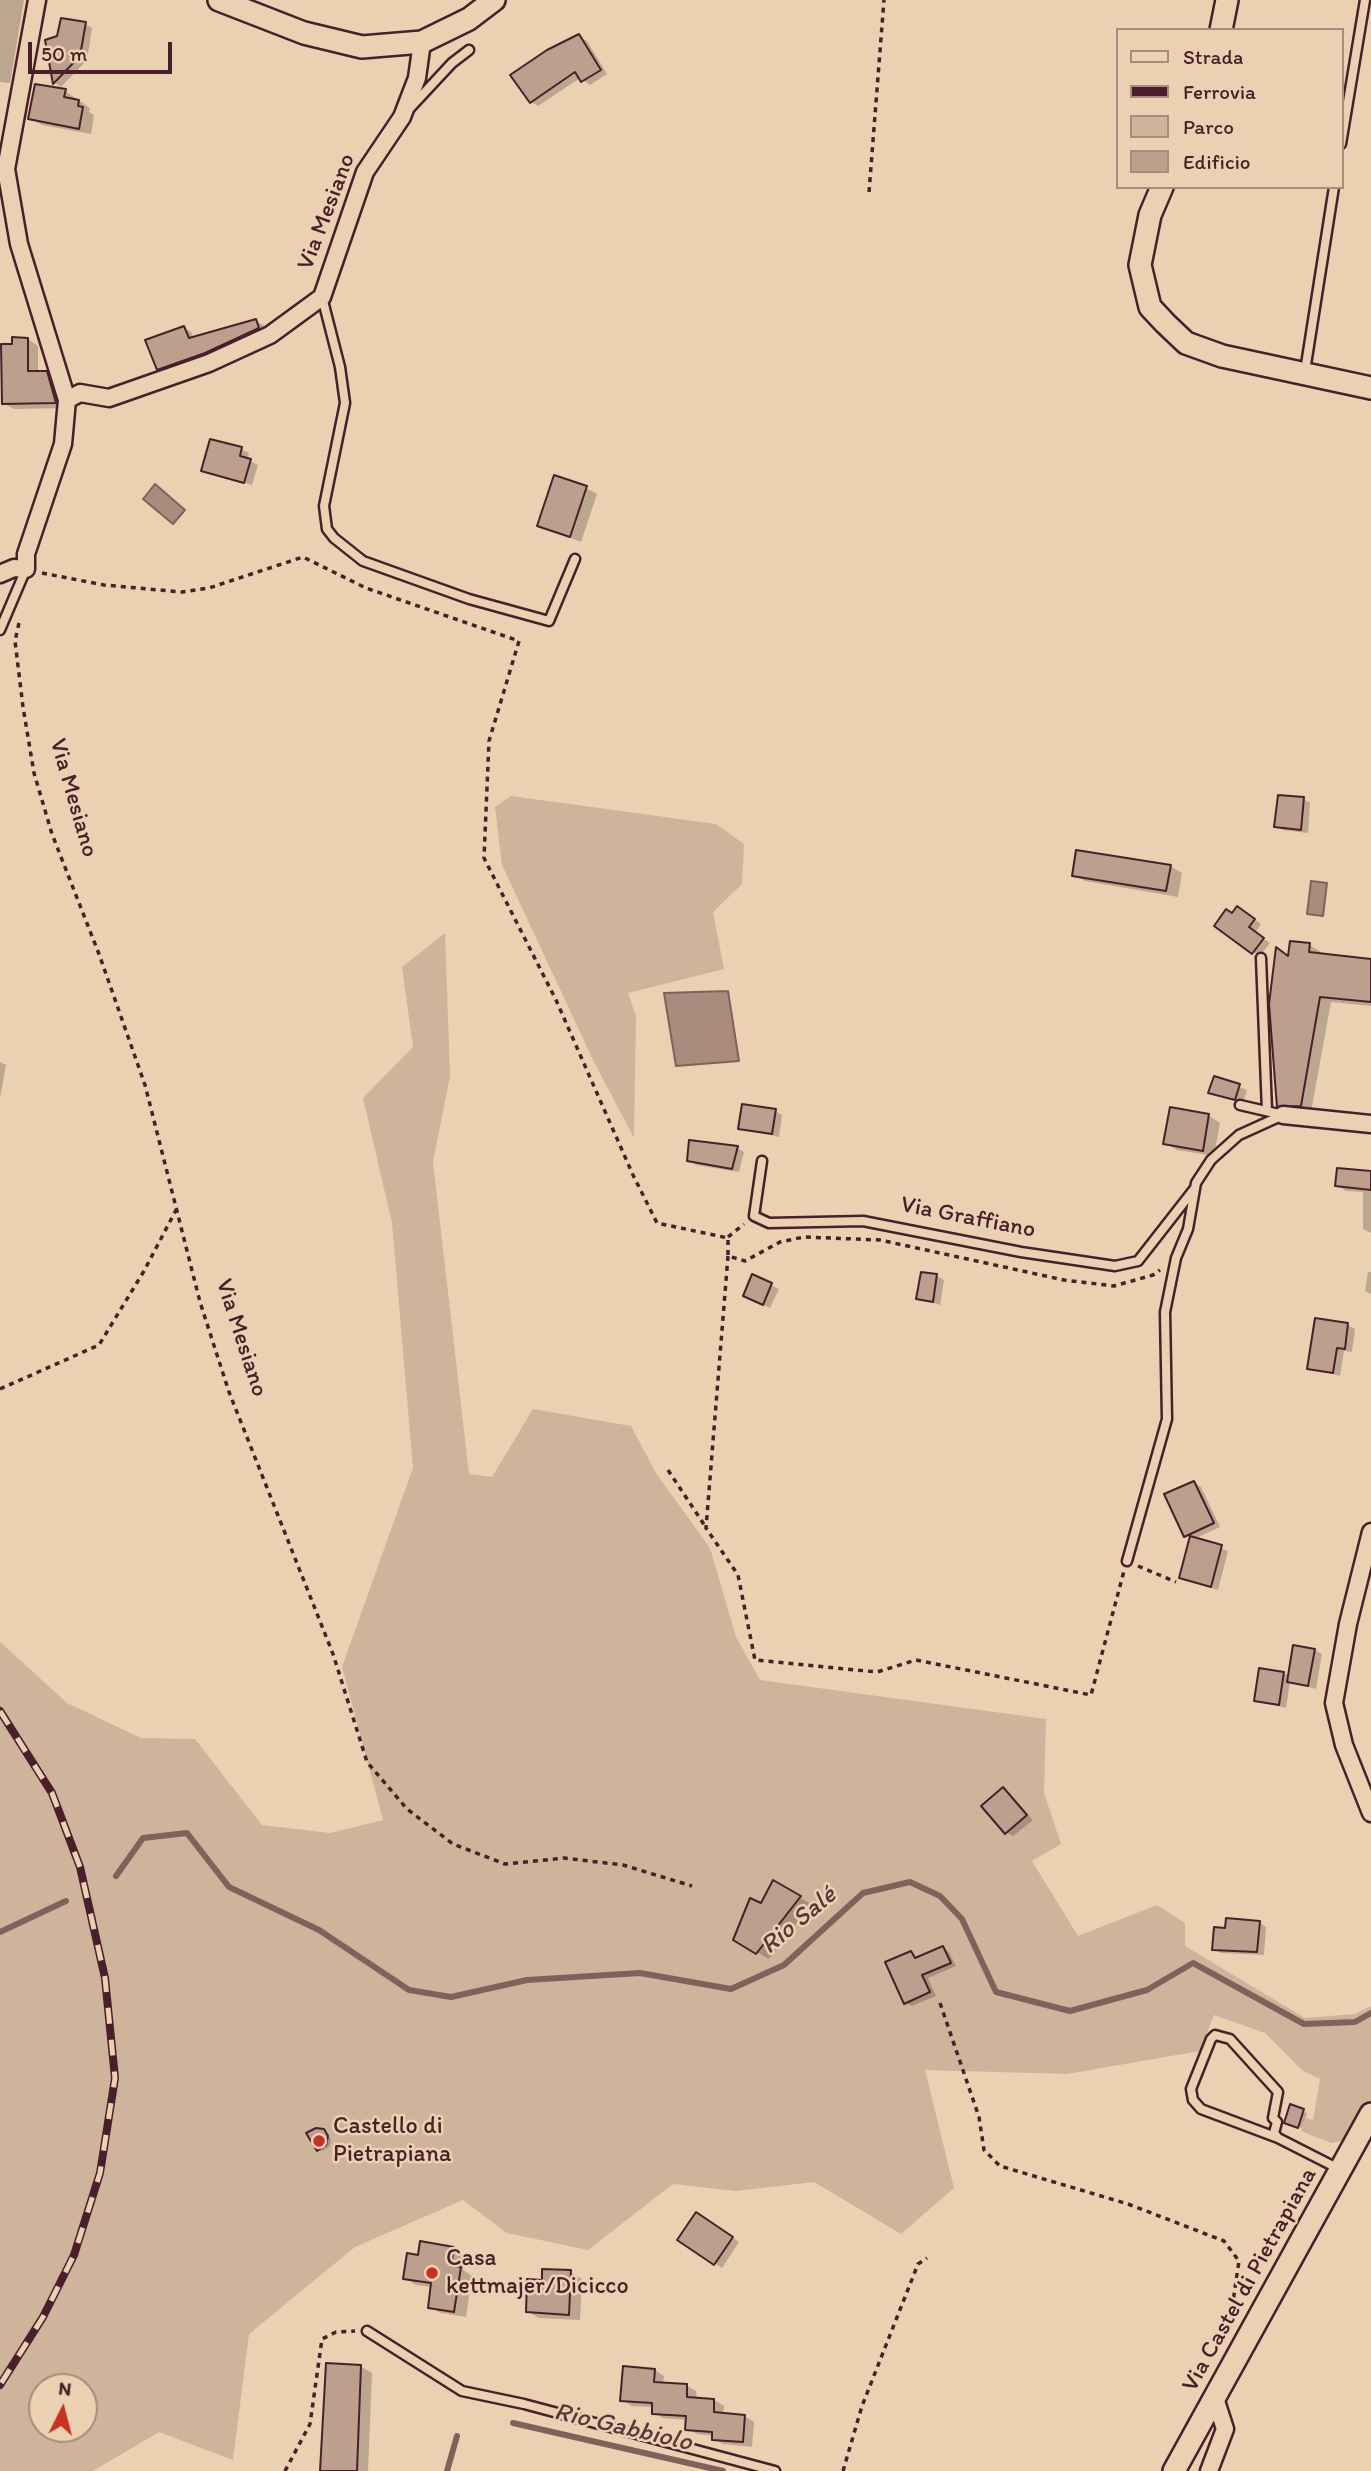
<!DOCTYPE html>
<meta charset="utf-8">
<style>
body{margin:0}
#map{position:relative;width:1371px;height:2471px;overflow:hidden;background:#ead1b2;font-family:Itim,sans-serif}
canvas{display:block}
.legend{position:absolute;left:1116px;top:28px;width:228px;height:161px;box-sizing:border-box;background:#ead1b2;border:2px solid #aa8a7c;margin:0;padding:9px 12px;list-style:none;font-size:21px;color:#4a1f2b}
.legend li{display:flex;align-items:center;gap:14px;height:35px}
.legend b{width:35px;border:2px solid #aa8a7c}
.north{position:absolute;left:28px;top:2373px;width:70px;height:70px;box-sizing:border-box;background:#ead1b2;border:2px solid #aa8a7c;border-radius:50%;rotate:6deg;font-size:19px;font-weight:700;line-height:28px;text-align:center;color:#4a1f2b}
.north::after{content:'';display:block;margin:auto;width:24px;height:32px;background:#c8321e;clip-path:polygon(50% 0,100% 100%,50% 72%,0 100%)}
.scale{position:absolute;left:28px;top:42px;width:144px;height:32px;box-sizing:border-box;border:4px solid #4a1f2b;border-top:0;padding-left:9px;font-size:21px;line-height:24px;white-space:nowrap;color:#4a1f2b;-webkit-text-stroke:5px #ead1b2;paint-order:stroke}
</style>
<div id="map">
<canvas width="1371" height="2471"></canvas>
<ul class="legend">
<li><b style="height:9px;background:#ead1b2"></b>Strada</li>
<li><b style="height:9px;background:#4a1f2b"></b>Ferrovia</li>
<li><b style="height:19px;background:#cfb49c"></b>Parco</li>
<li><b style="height:19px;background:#bd9f8d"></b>Edificio</li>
</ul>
<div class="north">N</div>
<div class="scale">50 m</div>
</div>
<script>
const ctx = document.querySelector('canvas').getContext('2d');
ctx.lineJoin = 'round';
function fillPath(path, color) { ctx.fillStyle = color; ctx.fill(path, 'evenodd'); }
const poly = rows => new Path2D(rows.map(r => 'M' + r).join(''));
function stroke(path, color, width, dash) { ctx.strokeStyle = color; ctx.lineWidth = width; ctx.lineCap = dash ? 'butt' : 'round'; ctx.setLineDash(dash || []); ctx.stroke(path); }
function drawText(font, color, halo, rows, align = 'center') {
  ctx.font = font + ' Itim,sans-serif'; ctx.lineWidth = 5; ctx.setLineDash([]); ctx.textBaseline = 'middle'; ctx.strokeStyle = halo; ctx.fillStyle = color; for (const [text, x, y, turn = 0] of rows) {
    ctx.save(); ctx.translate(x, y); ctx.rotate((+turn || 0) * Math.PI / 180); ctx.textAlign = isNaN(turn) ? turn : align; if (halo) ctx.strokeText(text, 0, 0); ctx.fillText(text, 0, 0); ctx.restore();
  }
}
const green = poly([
 [511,796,716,824,744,844,742,884,713,912,724,969,628,993,636,1016,634,1138,593,1060,502,865,495,807],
 [445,933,450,1076,433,1162,469,1474,492,1477,533,1409,631,1426,656,1473,710,1548,736,1637,760,1680,1046,1719,1044,1793,1061,1844,1032,1861,1078,1936,1157,1905,1185,1923,1185,1946,1305,2018,1355,2014,1371,2006,1371,2104,1352,2139,1331,2143,1301,2131,1306,2118,1313,2120,1320,2079,1302,2070,1265,2033,1214,2015,1200,2051,1067,2074,925,2070,954,2188,901,2234,814,2182,736,2191,673,2184,588,2250,507,2233,463,2200,355,2247,249,2334,233,2460,159,2432,93,2471,0,2471,0,1642,67,1703,141,1738,195,1739,262,1825,330,1833,383,1820,342,1667,413,1468,392,1223,363,1098,413,1047,402,967],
 [42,2387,84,2387,84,2429,42,2429]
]);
const water = poly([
 [155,484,185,510,173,524,143,499,155,484],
 [1311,881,1327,883,1323,916,1307,914,1311,881],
 [728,991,739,1061,676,1066,664,993,728,991]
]);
const shadow = poly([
 [0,0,24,0,10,83,0,82],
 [85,24,92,28,87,60,61,87,55,83,47,41],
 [579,36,587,41,607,74,590,85,580,78,538,106,531,102],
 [65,91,90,108,89,112,94,115,91,134,42,125,30,118],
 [256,321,263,325,266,332,165,373,158,369,184,328,191,332,194,339],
 [28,339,38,346,38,372,46,372,57,379,66,408,14,409,3,403,13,346],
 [241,449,249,453,247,459,258,465,252,485,203,470],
 [586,488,597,494,581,542,539,525],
 [1303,799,1310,803,1308,833,1283,830,1276,826],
 [1170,866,1182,873,1178,897,1085,881,1074,875],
 [1245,912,1261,924,1255,933,1270,943,1260,956,1253,952,1233,915],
 [1309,945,1320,951,1320,955,1371,961,1371,1006,1331,1002,1311,1112,1289,1112,1279,1106,1290,958],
 [0,1062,6,1065,0,1098],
 [1215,1078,1247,1090,1243,1103,1210,1092],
 [1171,1109,1209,1116,1220,1123,1214,1156,1177,1150,1165,1143],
 [775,1111,782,1115,779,1137,740,1128],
 [737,1148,744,1152,739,1172,696,1165,689,1160],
 [1371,1173,1371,1233,1363,1229,1363,1192,1346,1191,1337,1185],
 [1368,1272,1371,1272,1371,1294,1365,1291],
 [937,1276,944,1280,940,1305,918,1298],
 [753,1277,779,1289,770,1308,752,1299],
 [1348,1325,1355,1329,1352,1352,1344,1351,1340,1376,1309,1368],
 [1194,1483,1201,1487,1220,1527,1194,1539,1228,1551,1218,1590,1181,1578,1191,1538,1186,1535],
 [1314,1650,1322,1654,1316,1689,1290,1682,1286,1708,1256,1701,1283,1673,1290,1677],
 [1003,1789,1033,1820,1013,1836,1006,1832],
 [773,1882,811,1904,769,1959,735,1940,762,1906],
 [1259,1922,1266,1927,1264,1955,1221,1953,1214,1949],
 [943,1948,949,1952,956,1966,928,1978,936,1996,912,2006,905,2002,911,1953,919,1959],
 [1291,2107,1307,2113,1302,2128,1286,2122],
 [323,2131,331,2139,329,2147,322,2151,319,2150],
 [704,2218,739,2242,722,2268,679,2239],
 [454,2248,465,2255,463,2270,472,2276,466,2317,441,2313,430,2307,433,2287,416,2285,405,2278,420,2257],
 [570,2272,582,2279,580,2320,539,2318,527,2311],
 [360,2366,372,2373,368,2471,322,2471],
 [655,2370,664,2376,663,2384,687,2386,696,2391,697,2399,714,2400,724,2406,723,2415,744,2416,754,2422,752,2447,723,2444,714,2439,714,2436,697,2434,687,2429,688,2420,663,2418,654,2413,654,2407,632,2406,622,2400]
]);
const stream = poly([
 [116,1876,143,1838,187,1833,229,1887,319,1930,409,1990,451,1997,527,1980,640,1973,731,1989,784,1965,863,1893,910,1882,940,1896,962,1919,996,1992,1070,2011,1147,1990,1193,1963,1304,2024,1355,2022,1371,2013],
 [0,1932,66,1901],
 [513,2423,723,2471],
 [447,2471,457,2436]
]);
const building = poly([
 [61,18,86,22,80,56,53,84,45,40,57,36,61,18],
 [579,34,601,70,581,82,575,72,530,103,510,75,547,50,579,34],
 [35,84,66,89,64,97,79,100,78,106,83,107,79,129,28,119,35,84],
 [256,319,259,328,205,353,157,370,145,340,184,326,189,338,256,319],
 [12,337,28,338,28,371,47,371,56,403,2,404,1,344,12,344,12,337],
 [210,439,242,447,240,456,251,459,244,483,201,471,210,439],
 [554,475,587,486,570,537,537,526,554,475],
 [1278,795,1304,797,1301,830,1274,827,1278,795],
 [1076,850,1171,865,1166,891,1072,876,1076,850],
 [1237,906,1255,919,1249,927,1264,938,1252,954,1214,926,1226,909,1232,913,1237,906],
 [1290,941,1310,943,1309,952,1371,959,1371,1002,1320,997,1301,1106,1277,1107,1269,1004,1276,947,1288,956,1290,941],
 [1214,1076,1240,1084,1235,1100,1208,1093,1214,1076],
 [742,1104,776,1109,772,1134,738,1129,742,1104],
 [1170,1107,1209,1114,1203,1151,1163,1144,1170,1107],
 [689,1140,738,1146,732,1169,687,1161,689,1140],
 [1337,1168,1371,1171,1371,1190,1335,1186,1337,1168],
 [921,1272,937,1274,933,1302,916,1299,921,1272],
 [752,1274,772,1283,763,1305,743,1296,752,1274],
 [1315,1318,1348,1323,1345,1349,1337,1348,1333,1373,1307,1369,1315,1318],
 [1194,1481,1214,1523,1184,1537,1164,1494,1194,1481],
 [1190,1536,1222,1545,1211,1587,1179,1578,1190,1536],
 [1293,1645,1315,1649,1308,1686,1287,1682,1293,1645],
 [1259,1668,1284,1672,1279,1705,1254,1701,1259,1668],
 [1003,1787,1027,1815,1005,1834,981,1806,1003,1787],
 [773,1880,801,1896,756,1954,733,1940,750,1898,761,1903,773,1880],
 [1226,1918,1260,1921,1257,1952,1212,1950,1214,1927,1225,1928,1226,1918],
 [943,1946,951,1963,922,1975,930,1992,904,2004,885,1962,911,1951,915,1958,943,1946],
 [1290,2104,1304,2109,1298,2128,1284,2123,1290,2104],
 [316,2128,324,2129,328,2136,326,2145,317,2151,306,2133,316,2128],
 [696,2212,733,2237,714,2265,677,2240,696,2212],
 [420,2241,454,2247,451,2266,461,2267,454,2312,428,2308,431,2283,403,2279,407,2253,418,2255,420,2241],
 [542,2269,571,2270,569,2315,526,2312,527,2279,542,2280,542,2269],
 [326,2363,361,2365,357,2471,320,2471,326,2363],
 [623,2366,655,2369,654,2382,687,2384,687,2397,714,2399,714,2412,745,2415,743,2442,712,2440,712,2432,685,2430,686,2416,652,2414,652,2403,620,2401,623,2366]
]);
const path = poly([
 [869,192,884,0],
 [42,573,104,585,182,592,209,588,303,557,366,588,519,641,489,741,484,858,556,1000,633,1175,657,1223,728,1238,728,1256,745,1261,780,1242,804,1237,880,1240,1064,1280,1114,1286,1153,1275,1160,1270],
 [19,623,15,641,23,707,34,773,52,834,99,954,145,1085,200,1302,229,1392,333,1654,367,1762,407,1809,453,1844,505,1864,564,1858,623,1865,692,1886],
 [728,1237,744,1224],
 [728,1256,706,1528,738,1575,755,1660,877,1672,916,1660,1091,1695,1124,1571],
 [0,1389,99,1345,144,1271,176,1210],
 [668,1470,705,1526],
 [1138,1566,1176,1582],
 [940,2003,979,2117,984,2150,1000,2166,1128,2204,1224,2241,1239,2261,1229,2329],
 [285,2471,310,2424,322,2339,336,2332,355,2331],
 [843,2471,862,2406,918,2264,927,2258]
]);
const lane = poly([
 [411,107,452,63,469,50],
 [1341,144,1365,0],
 [322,297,340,367,345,403,324,506,327,529,334,538,363,561,469,599,549,621,575,559],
 [1305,371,1334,187],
 [0,630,26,569],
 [1261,958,1267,1111],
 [1240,1105,1283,1115],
 [762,1161,754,1216,769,1223,863,1221,1021,1252,1115,1266,1138,1261,1195,1188],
 [1127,1561,1167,1419,1165,1312,1176,1258,1188,1229,1196,1183,1211,1160,1239,1135,1283,1115],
 [1278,2138,1274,2133,1277,2122,1273,2118,1278,2092,1230,2039,1215,2035,1211,2039,1191,2089,1193,2100,1201,2109,1278,2138,1339,2169],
 [367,2331,462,2391,524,2404,775,2471]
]);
const street = poly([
 [67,400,80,393,109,398,209,363,270,335,322,297,365,172,402,117,417,78,422,42],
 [0,574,14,568,26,569,26,554,63,444,67,400,19,244,6,169,37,0],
 [1283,1115,1371,1124],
 [1371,1532,1348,1624,1334,1703,1344,1745,1371,1813],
 [1209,2471,1225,2429,1215,2398]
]);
const secondary = poly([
 [219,0,304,33,362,47,422,42,469,19,494,0],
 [1221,30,1227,0],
 [1162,187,1150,215,1140,265,1150,307,1165,323,1186,343,1222,356,1371,388],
 [1174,2471,1371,2114]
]);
const rail = poly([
 [0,1711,52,1793,80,1867,105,1978,115,2078,100,2173,74,2255,43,2317,0,2385]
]);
const markers = [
 [319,2141,7,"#c8321e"],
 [432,2273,7,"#c8321e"]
];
const streetNames = [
 ["Via Mesiano",327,212,-69],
 ["Via Mesiano",73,798,74],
 ["Via Graffiano",968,1218,11],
 ["Via Mesiano",241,1338,72],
 ["Via Castel di Pietrapiana",1250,2280,-61]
];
const poiNames = [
 ["Castello di",333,2127],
 ["Pietrapiana",333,2155],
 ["Casa",446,2259],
 ["kettmajer/Dicicco",446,2287]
];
const waterNames = [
 ["Rio Salé",799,1921,-40],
 ["Rio Gabbiolo",623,2428,13]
];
fillPath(green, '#cfb49c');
fillPath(water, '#ab8b7d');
stroke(water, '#84605c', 2);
fillPath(shadow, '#0003');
stroke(stream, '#84605c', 6);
fillPath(building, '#bd9f8d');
stroke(building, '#4a1f2b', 2);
stroke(lane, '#4a1f2b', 13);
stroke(street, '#4a1f2b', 21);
stroke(secondary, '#4a1f2b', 26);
stroke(path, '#4a1f2b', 3.5, [5, 5]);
stroke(lane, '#ead1b2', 8);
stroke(street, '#ead1b2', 16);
stroke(secondary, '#ead1b2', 21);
stroke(rail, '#4a1f2b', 8);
stroke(rail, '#ead1b2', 5, [16]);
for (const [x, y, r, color] of markers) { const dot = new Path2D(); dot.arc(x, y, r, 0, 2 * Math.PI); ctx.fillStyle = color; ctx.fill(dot); stroke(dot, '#ead1b2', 2.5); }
drawText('24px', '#4a1f2b', '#ead1b2', streetNames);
drawText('24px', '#4a1f2b', '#ead1b2', poiNames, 'left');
drawText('italic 26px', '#5d353b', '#ead1b2', waterNames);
</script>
